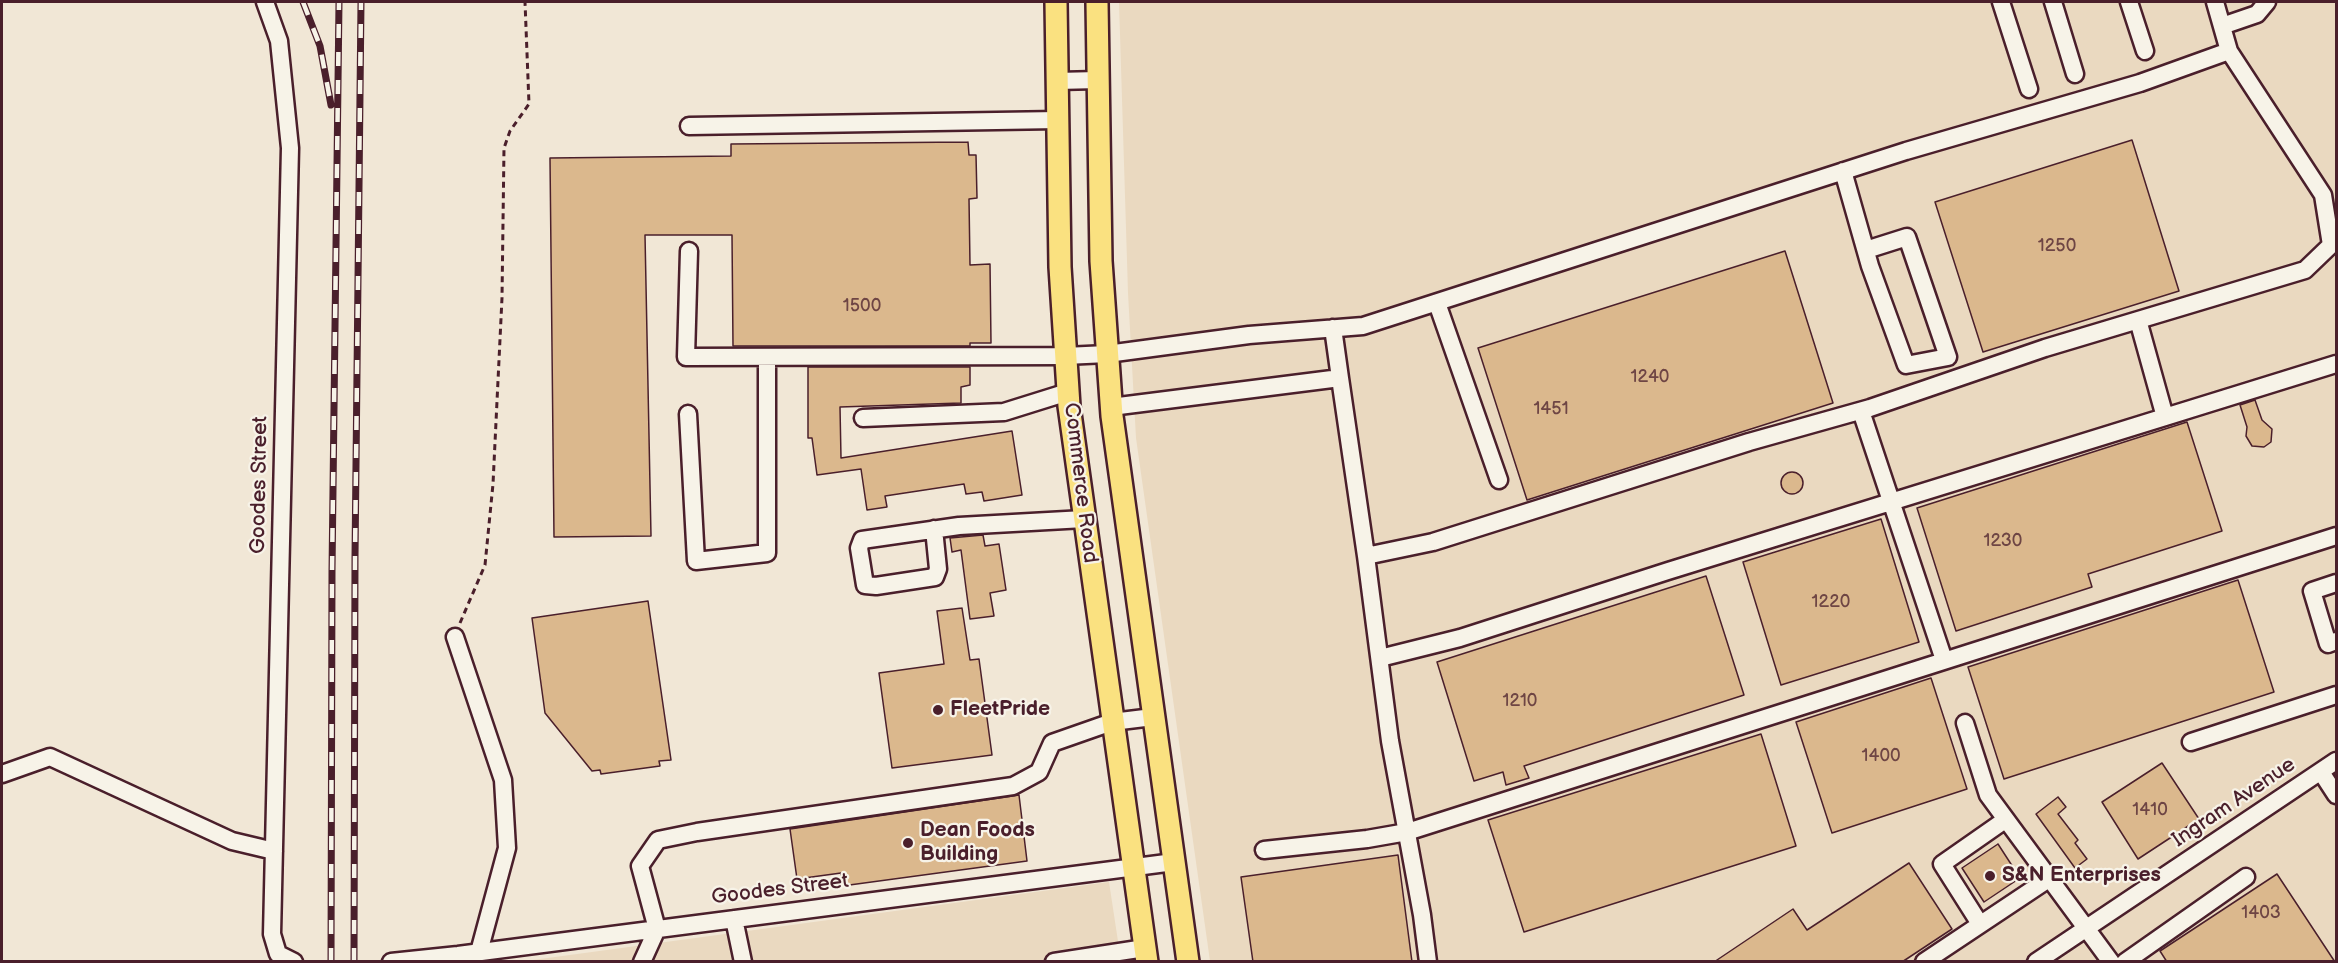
<!DOCTYPE html>
<style>
body{margin:0}
#map{position:relative;width:2338px;height:963px;overflow:hidden;background:#f1e7d6;font-family:"Balsamiq Sans",sans-serif}
canvas{display:block}
.frame{position:absolute;inset:0;border:3px solid #4a1f2b;pointer-events:none}
</style>
<div id="map">
<canvas width="2338" height="963"></canvas>
<div class="frame"></div>
</div>
<script>
const ctx = document.querySelector('canvas').getContext('2d');
ctx.lineJoin = 'round';
function fillPath(path, color) { ctx.fillStyle = color; ctx.fill(path, 'evenodd'); }
const poly = rows => new Path2D(rows.map(r => 'M' + r).join(''));
function stroke(path, color, width, dash) { ctx.strokeStyle = color; ctx.lineWidth = width; ctx.lineCap = dash ? 'butt' : 'round'; ctx.setLineDash(dash || []); ctx.stroke(path); }
function drawText(font, color, halo, rows, align = 'center') {
  ctx.font = font + ' "Balsamiq Sans",sans-serif'; ctx.lineWidth = 4.5; ctx.setLineDash([]); ctx.textBaseline = 'middle'; ctx.strokeStyle = halo; ctx.fillStyle = color; for (const [text, x, y, turn = 0] of rows) {
    ctx.save(); ctx.translate(x, y); ctx.rotate((+turn || 0) * Math.PI / 180); ctx.textAlign = isNaN(turn) ? turn : align; if (halo) ctx.strokeText(text, 0, 0); ctx.fillText(text, 0, 0); ctx.restore();
  }
}
const built = poly([
 [1119,2,2336,2,2336,755,2325,762,2336,780,2336,961,1210,961,1136,438,1128,293],
 [1109,882,1121,961,518,962]
]);
const building = poly([
 [2132,140,2179,291,1983,352,1935,202,2132,140],
 [968,142,969,155,976,155,977,198,969,199,970,265,990,264,991,343,970,343,970,346,733,346,732,235,645,235,651,536,554,537,550,158,731,156,731,144,968,142],
 [1785,251,1833,403,1527,500,1478,348,1785,251],
 [808,367,970,367,970,385,961,387,961,403,840,407,841,458,1012,431,1022,495,984,501,982,492,966,494,964,484,885,496,887,507,867,510,861,469,817,475,812,438,808,438,808,367],
 [2255,400,2262,420,2272,429,2271,442,2264,447,2252,446,2246,436,2247,427,2240,405,2255,400],
 [2187,422,2222,531,2088,574,2092,587,1956,631,1917,508,2187,422],
 '1781 483a11 11 0 1 1 22 0a11 11 0 1 1-22 0Z',
 [1881,519,1919,642,1781,685,1743,562,1881,519],
 [983,535,985,546,999,544,1006,590,990,593,994,616,970,619,961,550,952,552,950,538,983,535],
 [1706,576,1744,695,1524,766,1529,778,1506,785,1503,772,1474,781,1437,662,1706,576],
 [2238,580,2274,692,2004,779,1968,667,2238,580],
 [648,601,671,760,659,761,660,766,601,774,600,770,592,771,545,713,532,618,648,601],
 [962,608,970,660,979,659,992,755,892,768,879,673,944,664,937,611,962,608],
 [1931,678,1967,789,1832,833,1796,722,1931,678],
 [1761,734,1796,846,1524,932,1488,820,1761,734],
 [2162,763,2199,819,2138,859,2102,802,2162,763],
 [1019,795,1027,861,842,886,841,873,797,879,790,829,1019,795],
 [2058,797,2066,807,2058,814,2078,840,2075,843,2087,859,2075,868,2036,814,2058,797],
 [1998,844,2020,878,1984,902,1962,868,1998,844],
 [1398,855,1412,962,1253,962,1241,877,1398,855],
 [1909,863,1952,929,1902,962,1714,962,1793,909,1807,930,1909,863],
 [2277,874,2335,962,2167,962,2160,951,2277,874]
]);
const path = poly([
 [460,623,485,565,493,484,502,298,504,148,510,131,529,104,525,2]
]);
const minor = poly([
 [265,2,279,41,290,148,272,934,278,954,294,962],
 [2001,2,2029,89],
 [2053,2,2075,74],
 [2129,2,2145,51],
 [2215,2,2229,51],
 [2222,26,2257,14,2267,2],
 [1057,81,1098,80],
 [689,126,1058,120],
 [1843,171,1870,266,1906,365,1948,357,1907,237,1866,250],
 [689,251,686,357,1065,356,1107,354,1249,335,1363,326,1906,151,2140,83,2229,51,2323,195,2331,245,2305,270,2045,348,1870,408,1749,442,1433,542,1366,556,1340,378,1111,407],
 [1437,303,1499,480],
 [1333,328,1340,378],
 [1861,411,1944,660],
 [688,414,696,561,767,553,767,357],
 [2165,417,2336,364],
 [863,418,1004,412,1068,392],
 [934,529,938,569,935,577,876,586,865,585,859,548,862,540,959,526,1084,519],
 [1366,556,1390,741,1422,915,1428,962],
 [2336,583,2312,591,2328,644,2336,641],
 [455,637,503,780,507,848,479,952],
 [1380,658,1460,638,1668,571,2165,417,2138,320],
 [1965,723,1988,795,2111,962],
 [2191,742,2336,695],
 [2321,772,2336,795],
 [2,774,50,757,232,841,274,851],
 [1264,850,1367,839,1407,832,2336,536],
 [734,919,743,962],
 [1980,924,1942,864,2005,820],
 [391,962,458,955,1174,862],
 [642,962,657,929,640,866,658,840,697,832,1013,786,1039,772,1052,743,1112,722,1153,717],
 [1054,962,1145,948],
 [1924,962,2050,878],
 [2036,962,2336,761],
 [2125,962,2246,877]
]);
const major = poly([
 [1056,2,1060,267,1069,406,1147,962],
 [1097,2,1101,261,1112,416,1188,962]
]);
const rail = poly([
 [303,2,320,46,331,105],
 [331,962,332,571,339,2],
 [354,962,355,557,361,2]
]);
const markers = [
 [938,710,6,"#4a1f2b"],
 [908,843,6,"#4a1f2b"],
 [1990,876,6,"#4a1f2b"]
];
const numberNames = [
 ["1250",2057,246],
 ["1500",862,306],
 ["1240",1650,377],
 ["1451",1551,409],
 ["1230",2003,541],
 ["1220",1831,602],
 ["1210",1520,701],
 ["1400",1881,756],
 ["1410",2150,810],
 ["1403",2261,913]
];
const streetNames = [
 ["Commerce Road",1080,483,83],
 ["Goodes Street",260,485,-89],
 ["Ingram Avenue",2234,803,-34],
 ["Goodes Street",780,890,-7]
];
const poiNames = [
 ["FleetPride",950,710],
 ["Dean Foods",920,831],
 ["Building",920,855],
 ["S&N Enterprises",2002,876]
];
fillPath(built, '#ead9c0');
fillPath(building, '#dbb88d');
stroke(building, '#4a1f2b', 1.5);
stroke(minor, '#4a1f2b', 21);
stroke(major, '#4a1f2b', 26);
stroke(path, '#4a1f2b', 3, [6, 4.5]);
stroke(minor, '#f7f3e8', 16);
stroke(major, '#fae180', 21);
stroke(rail, '#4a1f2b', 7);
stroke(rail, '#f7f3e8', 4.5, [14]);
for (const [x, y, r, color] of markers) { const dot = new Path2D(); dot.arc(x, y, r, 0, 2 * Math.PI); ctx.fillStyle = color; ctx.fill(dot); stroke(dot, '#f7f3e8', 2); }
drawText('18px', '#6e4544', null, numberNames);
drawText('21px', '#4a1f2b', '#f7f3e8', streetNames);
drawText('bold 21px', '#4a1f2b', '#f7f3e8', poiNames, 'left');
</script>
